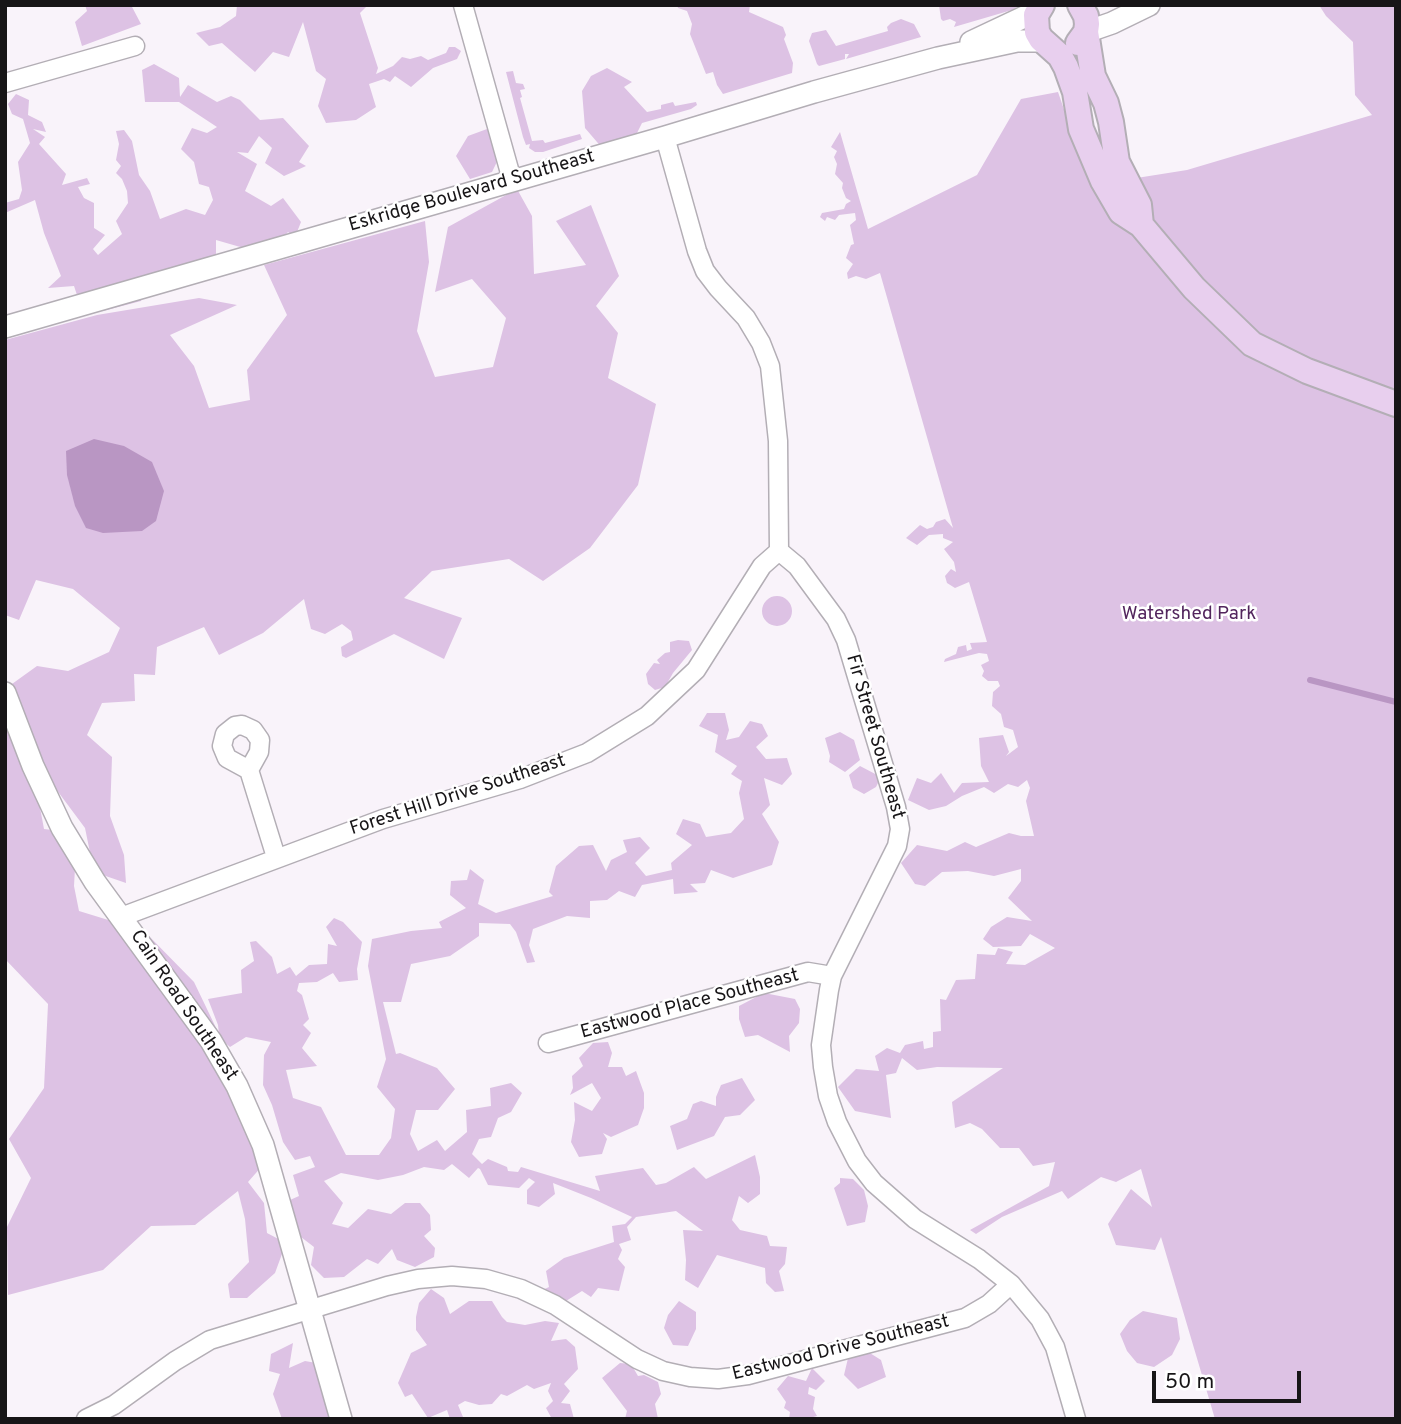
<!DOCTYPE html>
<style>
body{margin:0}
#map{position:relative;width:1401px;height:1424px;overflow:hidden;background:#f9f3fa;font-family:Overpass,sans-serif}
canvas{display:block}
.frame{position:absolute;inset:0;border:7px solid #171517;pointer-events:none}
.scale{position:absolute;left:1152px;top:1371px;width:149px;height:32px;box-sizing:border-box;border:4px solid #171517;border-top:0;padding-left:9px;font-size:21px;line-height:24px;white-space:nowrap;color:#171517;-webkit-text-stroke:5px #fff;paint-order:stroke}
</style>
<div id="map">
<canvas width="1401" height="1424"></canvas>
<div class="frame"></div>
<div class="scale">50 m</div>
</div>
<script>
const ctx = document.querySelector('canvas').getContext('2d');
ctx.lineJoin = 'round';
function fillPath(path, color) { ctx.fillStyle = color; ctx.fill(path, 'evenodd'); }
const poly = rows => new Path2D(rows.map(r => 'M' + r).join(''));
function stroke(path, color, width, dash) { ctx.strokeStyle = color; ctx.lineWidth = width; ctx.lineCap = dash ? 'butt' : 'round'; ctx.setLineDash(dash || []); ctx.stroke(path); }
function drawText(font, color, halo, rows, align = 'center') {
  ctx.font = font + ' Overpass,sans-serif'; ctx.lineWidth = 5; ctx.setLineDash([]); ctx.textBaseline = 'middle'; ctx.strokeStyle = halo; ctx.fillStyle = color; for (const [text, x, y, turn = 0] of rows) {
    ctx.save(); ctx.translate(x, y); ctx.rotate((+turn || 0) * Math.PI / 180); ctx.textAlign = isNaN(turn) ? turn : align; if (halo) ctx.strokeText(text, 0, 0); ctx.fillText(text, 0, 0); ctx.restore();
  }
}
const green = poly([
 [85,5,131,5,141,24,82,46,75,22,87,11],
 [237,5,368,5,360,13,378,68,376,74,393,66,402,57,410,59,421,56,428,60,446,53,449,47,455,47,461,51,457,59,433,68,411,87,395,76,390,82,384,79,369,84,376,107,356,120,326,123,318,106,326,79,316,71,303,22,289,57,273,52,255,72,222,43,209,46,196,33,220,27,236,16],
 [677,5,750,5,749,12,783,27,786,35,784,39,793,63,792,73,723,94,717,85,713,72,706,74,690,34,692,24,687,11,678,8],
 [939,5,1020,5,1012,10,954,27,956,22,950,19,943,21,941,19],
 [1319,5,1396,5,1396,1419,1215,1419,1161,1237,1155,1250,1116,1245,1108,1224,1131,1189,1152,1207,1141,1169,1116,1182,1101,1177,1068,1199,1062,1191,1002,1217,976,1234,970,1230,1049,1186,1055,1162,1033,1166,1019,1148,1000,1148,982,1129,970,1123,955,1128,952,1102,1003,1068,937,1067,917,1070,902,1058,896,1073,886,1075,891,1118,855,1111,838,1087,856,1069,879,1071,875,1056,887,1048,900,1053,905,1045,923,1041,924,1049,933,1047,933,1032,941,1031,940,999,946,1000,956,980,975,979,977,954,995,955,998,948,1013,952,1006,964,1025,965,1055,948,1030,934,1021,946,993,947,983,939,991,927,1007,917,1032,921,1008,898,1021,881,1021,869,994,876,968,871,942,872,925,886,915,884,901,863,917,845,947,851,965,842,976,847,1009,833,1021,836,1034,836,1026,801,1030,788,1027,780,1018,787,1008,784,994,793,984,787,962,796,946,806,929,810,908,800,917,778,931,783,941,773,954,793,962,783,989,782,981,766,979,738,1003,735,1009,752,1006,756,1018,747,1013,730,1004,727,1001,714,992,706,993,692,1000,686,998,681,988,681,982,676,984,671,981,665,989,661,987,654,979,653,944,662,945,659,956,654,958,647,966,645,967,651,972,649,970,643,987,642,969,582,955,588,947,583,945,576,951,569,956,572,954,562,944,549,953,542,943,538,943,534,929,535,917,545,906,538,920,525,927,529,933,527,936,522,945,519,953,528,880,273,866,279,856,276,848,279,847,273,853,264,846,258,851,245,854,244,850,225,856,220,855,213,839,215,835,220,827,217,825,221,820,217,822,213,844,209,846,204,851,201,846,198,842,188,843,183,835,174,837,164,834,157,837,151,831,147,840,132,868,229,977,175,1021,99,1058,92,1078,150,1124,180,1187,170,1372,115,1355,95,1353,42,1326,16],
 [901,19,914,24,921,37,846,59,849,54,845,54,845,59,819,66,817,64,809,41,812,33,826,30,836,46,888,31,887,27,891,23],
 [154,64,179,78,180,97,188,85,217,102,231,96,240,100,260,120,283,118,309,146,299,162,306,166,284,176,265,163,272,148,259,136,248,153,237,152,257,164,245,191,271,206,283,198,301,222,295,237,288,232,268,255,216,240,216,262,174,289,146,275,141,301,103,311,81,307,74,286,48,288,61,276,44,233,35,200,5,213,5,203,19,199,22,190,18,162,30,143,23,119,12,114,8,104,16,94,29,100,28,115,42,122,46,132,33,129,45,137,39,144,66,174,62,185,87,178,90,184,78,187,84,198,94,203,94,228,105,235,93,249,98,255,122,234,116,221,128,203,127,191,122,179,116,173,121,166,116,160,119,144,116,131,124,130,132,141,139,175,150,191,160,219,186,209,205,215,213,200,209,187,199,184,194,162,181,149,192,128,207,133,217,127,179,102,145,102,142,70],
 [607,68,632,82,624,87,647,112,661,109,661,105,673,102,675,106,696,102,697,105,691,109,642,123,633,141,603,149,585,128,582,91,591,76],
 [513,71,516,83,523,84,525,89,520,90,522,97,520,98,532,141,543,140,545,143,580,134,582,139,543,152,535,152,529,148,530,144,526,145,523,137,506,72],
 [487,129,508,139,492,172,470,179,456,156,468,136],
 [517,189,532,216,534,274,586,265,556,221,591,205,619,276,596,306,618,333,608,378,656,404,638,485,590,548,543,581,509,559,432,571,404,598,462,618,444,659,394,634,346,658,342,656,341,647,353,640,351,631,342,624,325,634,311,629,304,599,263,633,219,655,204,627,157,647,155,675,134,674,135,701,102,703,87,735,112,757,110,816,124,855,126,883,94,872,85,828,53,785,33,770,44,829,77,833,74,886,79,911,144,931,194,982,219,1034,218,1025,208,999,242,993,241,970,254,961,250,942,256,941,272,957,277,974,290,967,296,976,309,965,327,964,328,944,337,946,326,927,334,918,343,922,362,942,357,969,358,980,339,982,333,973,317,982,299,983,297,991,302,995,309,1019,303,1025,311,1033,302,1048,317,1066,286,1070,293,1098,321,1107,346,1155,379,1155,391,1138,395,1109,377,1087,386,1059,368,966,372,939,411,931,442,928,439,922,466,908,450,895,451,881,467,880,470,869,484,880,478,904,496,913,553,896,549,892,556,866,579,846,593,845,606,871,611,860,627,852,623,840,640,837,650,848,635,863,646,876,672,870,671,863,692,845,676,834,683,819,700,824,706,837,731,833,744,819,739,793,742,781,731,774,737,766,715,752,718,735,699,726,707,713,725,713,729,730,726,740,739,737,750,721,762,724,768,736,756,747,766,759,787,758,792,774,782,785,764,778,770,805,762,814,779,842,772,865,733,878,711,870,705,883,690,884,698,892,674,894,673,879,642,885,635,897,619,891,607,900,590,901,590,918,567,916,533,929,529,945,535,962,527,963,516,932,510,924,479,923,479,936,450,956,411,964,401,1002,383,1002,396,1054,400,1053,437,1068,455,1089,438,1110,416,1110,410,1134,418,1151,437,1140,445,1151,467,1132,466,1110,491,1106,490,1088,511,1083,522,1093,511,1112,498,1118,491,1137,479,1139,472,1154,482,1164,488,1159,507,1167,508,1171,518,1172,521,1167,600,1191,595,1176,643,1168,656,1185,666,1183,694,1167,706,1179,755,1155,760,1177,760,1194,748,1203,739,1196,732,1220,740,1230,767,1236,770,1246,787,1247,785,1264,779,1271,784,1291,775,1292,766,1283,765,1268,717,1255,698,1288,685,1280,686,1260,683,1230,703,1231,676,1211,636,1217,627,1227,631,1240,619,1244,622,1250,618,1259,625,1267,619,1291,598,1288,591,1297,582,1291,566,1301,542,1303,538,1292,549,1287,546,1271,564,1258,614,1242,612,1226,625,1224,632,1217,591,1198,553,1183,555,1194,539,1207,527,1204,527,1190,535,1182,529,1178,519,1188,488,1185,480,1169,478,1168,469,1178,452,1164,444,1170,424,1167,403,1175,378,1180,341,1173,324,1181,343,1203,332,1224,348,1228,368,1209,391,1214,405,1203,420,1203,430,1215,431,1230,424,1236,435,1248,434,1257,415,1267,397,1260,392,1249,378,1264,367,1259,344,1277,324,1278,311,1265,314,1247,297,1234,290,1200,299,1196,293,1175,315,1167,310,1156,295,1160,283,1142,272,1105,263,1085,264,1055,271,1042,246,1037,230,1047,222,1040,263,1165,248,1182,264,1203,267,1233,286,1243,275,1273,247,1298,230,1298,228,1284,249,1262,245,1219,238,1191,195,1225,151,1226,103,1270,8,1295,7,1227,31,1178,9,1139,44,1088,48,1004,5,959,5,689,37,666,68,671,109,652,120,628,73,589,36,580,19,620,5,615,5,340,97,315,199,298,237,305,170,335,194,366,209,408,250,400,247,370,287,315,264,265,425,221,429,262,417,331,435,377,493,367,506,318,472,279,435,292,448,227],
 '762 611a15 15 0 1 1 30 0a15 15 0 1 1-30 0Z',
 [678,640,689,641,692,650,673,673,665,687,655,690,648,684,646,674,654,663,660,664,657,660,665,653,670,652,670,642],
 [840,732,854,740,860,760,845,772,829,762,830,756,825,738],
 [860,766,881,777,876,787,864,794,853,788,849,775],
 [764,993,795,999,800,1009,799,1023,789,1036,790,1052,758,1035,745,1037,739,1019,739,1006],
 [608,1042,612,1053,608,1067,622,1067,626,1076,636,1071,644,1093,644,1108,638,1125,611,1137,603,1133,607,1139,602,1154,579,1157,571,1142,575,1120,574,1102,592,1111,601,1098,592,1083,570,1095,573,1088,572,1076,583,1066,579,1058,593,1043],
 [742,1078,755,1100,740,1115,725,1117,714,1136,677,1150,670,1126,687,1119,693,1104,701,1101,716,1106,716,1097,721,1085],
 [840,1178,853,1179,864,1190,868,1206,865,1222,847,1226,834,1188,840,1183],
 [431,1289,444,1298,450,1314,469,1301,492,1301,502,1317,507,1322,525,1325,545,1321,559,1323,551,1341,566,1339,575,1347,578,1369,564,1384,570,1391,561,1403,570,1404,574,1419,552,1419,546,1408,553,1401,548,1391,551,1383,534,1389,527,1385,507,1396,501,1394,492,1404,479,1405,465,1401,458,1405,463,1417,450,1419,447,1410,428,1418,412,1394,405,1397,398,1383,411,1353,427,1345,416,1330,416,1317,419,1303],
 [679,1301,696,1312,696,1329,688,1346,673,1345,664,1328,668,1315],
 [1143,1311,1177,1318,1180,1339,1172,1355,1154,1367,1137,1363,1127,1351,1120,1334,1130,1320],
 [293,1343,289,1368,305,1361,333,1366,345,1419,282,1419,273,1394,280,1374,269,1371,271,1354],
 [865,1350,881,1360,886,1377,858,1389,844,1375,849,1354],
 [620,1363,631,1364,638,1376,644,1375,658,1382,661,1394,655,1404,658,1419,625,1419,627,1411,602,1378],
 [812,1368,825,1381,816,1390,809,1387,808,1394,815,1397,813,1409,817,1416,806,1419,789,1419,790,1412,784,1408,786,1402,777,1389,788,1376,806,1381]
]);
const water = poly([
 [94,439,124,446,152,462,164,491,156,521,142,531,103,533,86,528,75,506,67,475,66,451]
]);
const stream = poly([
 [1310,680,1396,702]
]);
const minor = poly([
 [463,5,512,180],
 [5,83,135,46],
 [779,551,797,566,836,619,846,640,896,807,900,829,897,846,832,976,829,990,821,1045,823,1067,828,1096,837,1122,857,1161,874,1183,915,1219,979,1259,1011,1284,1040,1319,1055,1347,1076,1419],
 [242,725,253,730,260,740,259,752,249,770,227,758,222,746,225,734,235,726,242,725],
 [249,770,276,857],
 [121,917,383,819,520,779,587,753,647,716,696,670,762,566,779,551,778,441,770,366,761,343,746,318,718,288,705,271,697,251,665,137],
 [548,1043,808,972,832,976],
 [86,1419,114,1405,175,1361,210,1340,387,1286,418,1279,452,1276,486,1279,521,1289,555,1305,637,1359,663,1371,690,1377,718,1379,748,1375,965,1318,989,1304,1011,1284]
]);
const tertiary = poly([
 [1086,32,1112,23,1149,5],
 [971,42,1039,10],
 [5,327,665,137,814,92,938,58,1017,41,1043,41],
 [5,693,33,766,62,828,95,882,211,1041,237,1086,263,1145,341,1419]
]);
const secondary = poly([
 [1042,5,1036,15,1037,32,1041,39,1060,56,1066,67,1075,92,1081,129,1103,181,1121,212,1141,225,1194,288,1252,344,1307,371,1396,404],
 [1086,32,1093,76,1106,103,1111,122,1117,162,1139,205,1141,225],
 [1078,43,1086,32,1087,24,1086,16,1080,5]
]);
const streetNames = [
 ["Eskridge Boulevard Southeast",472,192,-16],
 ["Fir Street Southeast",874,737,74],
 ["Forest Hill Drive Southeast",458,796,-18],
 ["Eastwood Place Southeast",690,1005,-15],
 ["Cain Road Southeast",183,1006,56],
 ["Eastwood Drive Southeast",841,1349,-14]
];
const parkNames = [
 ["Watershed Park",1189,615]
];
fillPath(green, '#ddc2e4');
fillPath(water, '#b996c3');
stroke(stream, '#b996c3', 6);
stroke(minor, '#b3aeb5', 21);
stroke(tertiary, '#b3aeb5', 24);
stroke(secondary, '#b3aeb5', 28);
stroke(minor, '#fff', 18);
stroke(tertiary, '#fff', 21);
stroke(secondary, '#e8cfee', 24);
drawText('19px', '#171517', '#fff', streetNames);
drawText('19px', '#52255d', '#fff', parkNames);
</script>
